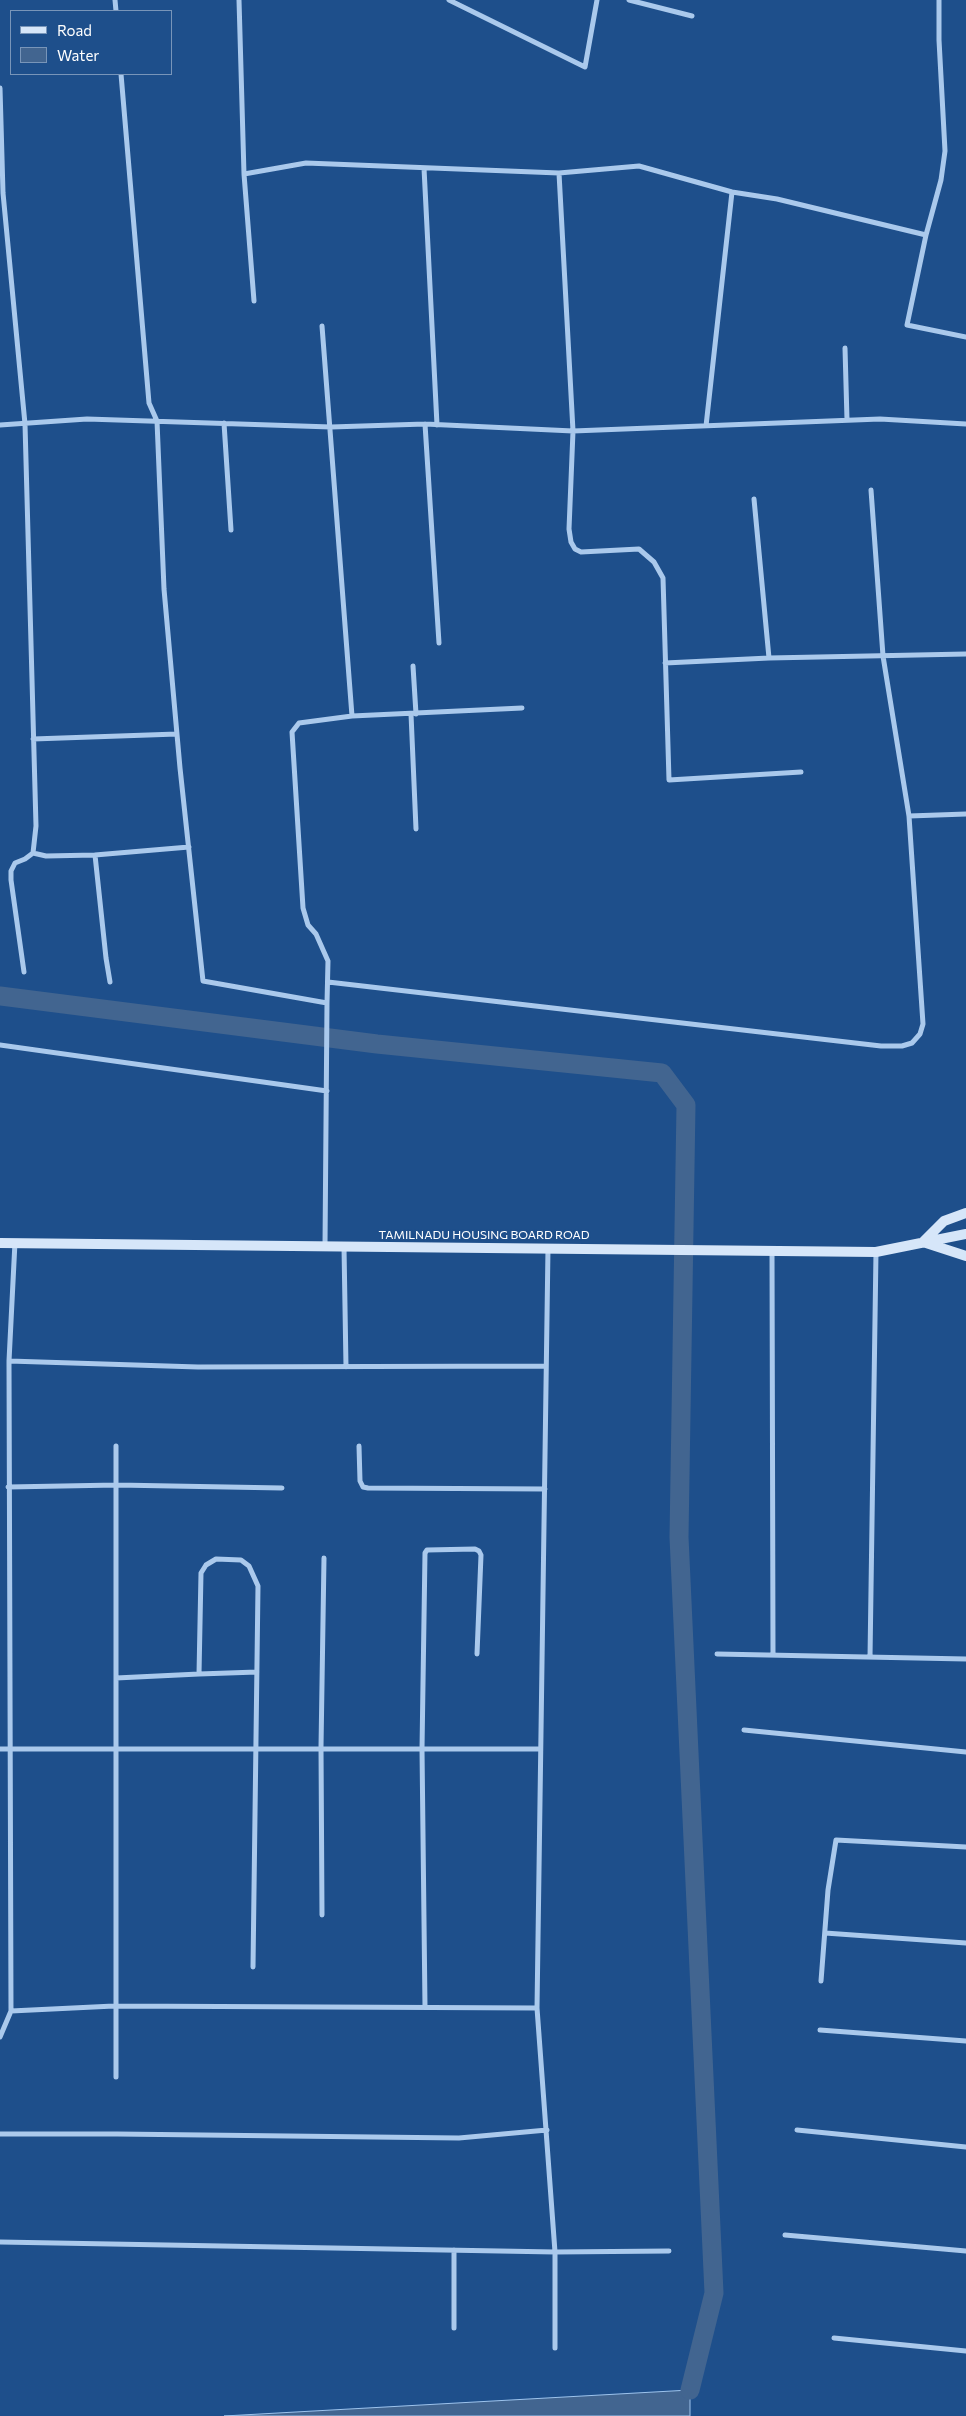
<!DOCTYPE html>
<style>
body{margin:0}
#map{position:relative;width:966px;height:2416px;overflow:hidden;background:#1e4f8b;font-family:Commissioner,sans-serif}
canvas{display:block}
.legend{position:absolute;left:10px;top:10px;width:162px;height:65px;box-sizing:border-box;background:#1e4f8b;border:1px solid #7895b9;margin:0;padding:6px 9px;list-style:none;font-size:15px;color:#fff}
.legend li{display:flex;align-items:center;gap:10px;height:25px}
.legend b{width:25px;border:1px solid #7895b9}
</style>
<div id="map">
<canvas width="966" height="2416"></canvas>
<ul class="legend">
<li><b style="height:6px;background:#d6e6f9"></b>Road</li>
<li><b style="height:14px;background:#426590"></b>Water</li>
</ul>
</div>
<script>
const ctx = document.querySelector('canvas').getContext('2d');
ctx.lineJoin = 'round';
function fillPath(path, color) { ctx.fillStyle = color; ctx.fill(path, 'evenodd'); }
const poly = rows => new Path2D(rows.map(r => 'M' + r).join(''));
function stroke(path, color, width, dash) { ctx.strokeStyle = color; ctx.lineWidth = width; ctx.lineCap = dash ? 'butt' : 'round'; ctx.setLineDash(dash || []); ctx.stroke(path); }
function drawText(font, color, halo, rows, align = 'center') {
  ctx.font = font + ' Commissioner,sans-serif'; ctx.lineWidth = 4; ctx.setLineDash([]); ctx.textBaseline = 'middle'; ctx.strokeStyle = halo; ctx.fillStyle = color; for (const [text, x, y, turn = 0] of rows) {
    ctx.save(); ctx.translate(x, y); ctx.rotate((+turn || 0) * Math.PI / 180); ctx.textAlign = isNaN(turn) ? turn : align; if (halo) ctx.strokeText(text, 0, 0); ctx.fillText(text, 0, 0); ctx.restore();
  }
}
const water = poly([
 [690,2390,690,2416,224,2416,690,2390]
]);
const canal = poly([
 [0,996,377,1044,662,1073,686,1105,679,1537,714,2293,690,2390]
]);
const street = poly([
 [115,0,116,11],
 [239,0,244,174,306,163,559,173,639,166,732,192,777,199,926,235],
 [449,0,585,67,597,0],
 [629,0,692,16],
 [939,0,939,40,945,151,941,180,926,235,907,325,966,337],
 [121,74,149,403,157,421,164,589,180,768,203,981,327,1003,325,1245],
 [0,88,3,193,25,424,36,826,33,853,25,859,15,863,11,871,11,880,24,972],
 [424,168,437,425],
 [559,173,573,431,569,529,571,542,575,549,581,552,639,549,654,562,663,578,669,780,801,772],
 [244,174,254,301],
 [322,326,352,716],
 [845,348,847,420],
 [224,423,231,530],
 [425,424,439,643],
 [0,425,87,419,331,427,425,424,573,431,880,419,966,424],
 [706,426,732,192],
 [754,499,769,658],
 [665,663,769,658,966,654],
 [413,666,416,714],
 [411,714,416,829],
 [33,739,177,734],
 [909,816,966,814],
 [33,853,46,856,95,855,106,958,110,982],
 [95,855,189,847],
 [328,982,881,1046,902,1046,912,1043,920,1034,923,1024,909,816,883,656,871,490],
 [327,1003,328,961,316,934,308,925,303,908,292,732,299,723,352,716,522,708],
 [0,1045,327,1091],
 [344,1247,346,1367],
 [772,1251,773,1655],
 [9,1361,198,1367,546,1366],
 [116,1446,116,2077],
 [359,1446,360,1481,363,1487,368,1488,545,1489],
 [8,1487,117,1485,282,1488],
 [717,1654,966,1659],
 [870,1657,876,1252],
 [199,1674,257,1672],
 [116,1678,199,1674,201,1573,206,1565,216,1559,241,1560,249,1566,258,1586,253,1967],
 [744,1730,966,1752],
 [0,1749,540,1749],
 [322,1915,321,1747,324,1558],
 [825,1933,966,1943],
 [821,1981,828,1890,836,1840,966,1847],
 [425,2007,422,1749,425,1553,427,1550,475,1549,479,1551,481,1555,477,1654],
 [11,2011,114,2006,537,2008],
 [820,2030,966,2041],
 [0,2037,11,2011,9,1361,15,1242],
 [797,2130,966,2147],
 [0,2134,117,2134,459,2138,547,2130],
 [785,2235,966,2251],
 [0,2242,555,2252,537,2008,548,1248],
 [454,2328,454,2250],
 [834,2338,966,2351],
 [555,2348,555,2252,669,2251]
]);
const secondary = poly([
 [966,1213,944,1221,923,1242,966,1256],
 [0,1243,876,1252,966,1234]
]);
const streetNames = [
 ["TAMILNADU HOUSING BOARD ROAD",484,1235]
];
fillPath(water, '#426590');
stroke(water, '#9ec4ed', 1);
stroke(canal, '#426590', 19);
stroke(street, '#aac9ec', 5);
stroke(secondary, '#d6e6f9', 10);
drawText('12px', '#fff', '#1e4f8b', streetNames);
</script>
